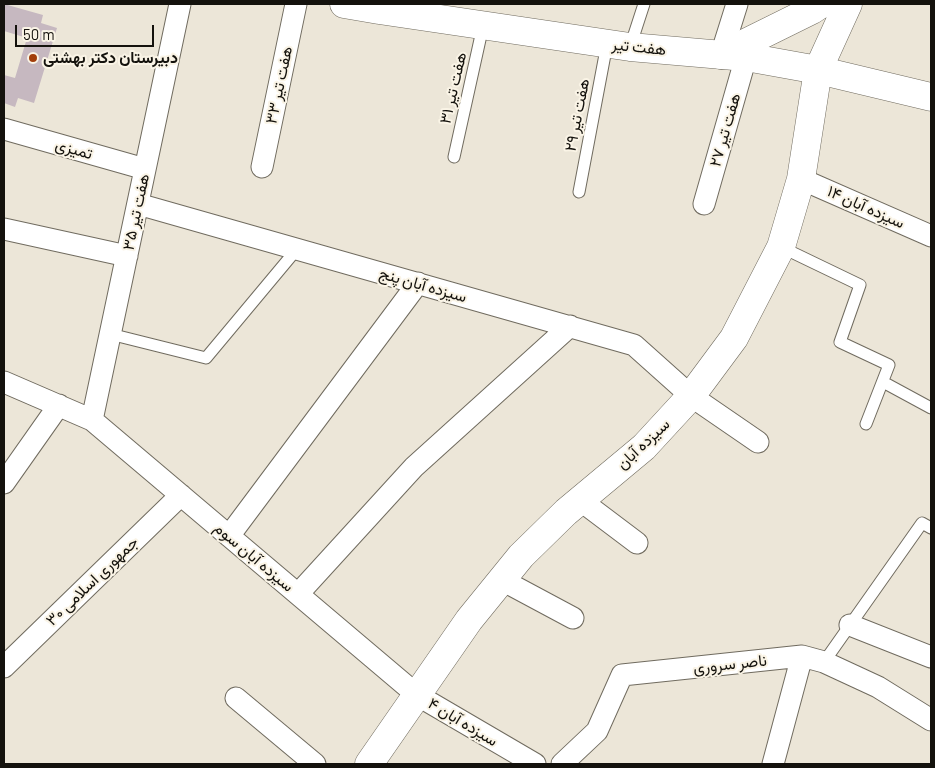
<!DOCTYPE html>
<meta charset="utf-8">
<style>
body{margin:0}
#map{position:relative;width:935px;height:768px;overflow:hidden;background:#ece6d8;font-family:Barlow,sans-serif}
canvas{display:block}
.frame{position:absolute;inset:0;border:5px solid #14120d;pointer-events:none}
.scale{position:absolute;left:15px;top:25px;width:139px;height:22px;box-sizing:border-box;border:2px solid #14120d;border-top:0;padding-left:6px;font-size:15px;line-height:18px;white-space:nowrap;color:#14120d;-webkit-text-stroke:4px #faf4e6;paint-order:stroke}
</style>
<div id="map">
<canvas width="935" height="768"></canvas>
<div class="frame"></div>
<div class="scale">50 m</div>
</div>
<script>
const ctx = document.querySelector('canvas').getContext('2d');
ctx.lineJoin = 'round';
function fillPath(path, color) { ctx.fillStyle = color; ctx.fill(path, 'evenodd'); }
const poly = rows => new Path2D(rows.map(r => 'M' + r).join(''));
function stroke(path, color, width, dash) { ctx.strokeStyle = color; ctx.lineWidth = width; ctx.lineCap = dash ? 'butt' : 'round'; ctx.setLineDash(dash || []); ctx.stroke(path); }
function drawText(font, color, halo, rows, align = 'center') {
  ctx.font = font + ' Barlow,Vazirmatn,sans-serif'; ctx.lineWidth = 4; ctx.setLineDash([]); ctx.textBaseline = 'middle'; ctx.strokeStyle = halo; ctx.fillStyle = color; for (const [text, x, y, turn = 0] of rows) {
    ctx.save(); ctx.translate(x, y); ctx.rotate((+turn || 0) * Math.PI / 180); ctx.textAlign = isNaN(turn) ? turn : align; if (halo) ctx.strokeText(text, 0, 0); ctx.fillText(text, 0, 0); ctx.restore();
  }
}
const building = poly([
 [4,4,43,15,41,23,57,28,34,103,18,98,15,107,4,103,4,75,15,78,27,38,4,31]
]);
const service = poly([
 [630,47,644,4],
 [454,157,483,26],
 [579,192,607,44],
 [781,247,860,285,840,342,889,365,866,424],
 [110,334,206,358,297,249],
 [883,382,931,408],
 [824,662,922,523,931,528]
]);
const minor = poly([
 [721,55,737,4],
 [4,129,145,169],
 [262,167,296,4],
 [801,179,931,236],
 [138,204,634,345,691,396,758,442],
 [704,204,746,57],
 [4,229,127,256],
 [4,382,92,420,417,695,535,764],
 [92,420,180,4],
 [4,483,59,405],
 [580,500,637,543],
 [229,536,418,283],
 [502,580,573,618],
 [298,594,414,467,570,326],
 [850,625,931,657],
 [4,667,181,495],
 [236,698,315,764],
 [562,764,597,731,622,675,802,656,824,662,878,687,931,720],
 [773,764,802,656]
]);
const tertiary = poly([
 [721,55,812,10,821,4],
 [369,764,469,620,521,556,566,512,644,447,691,396,734,338,781,247,801,179,818,70,848,4]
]);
const secondary = poly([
 [344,4,379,10,630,47,746,57,818,70,931,97]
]);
const markers = [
 [33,58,5,"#a23e0a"]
];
const streetNames = [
 ["هفت تیر",639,47,6],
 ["هفت تیر ۳۳",279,85,-78],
 ["هفت تیر ۳۱",453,88,-77],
 ["هفت تیر ۲۹",577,115,-79],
 ["هفت تیر ۲۷",725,130,-74],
 ["تمیزی",74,149,16],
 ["سیزده آبان ۱۴",866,207,24],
 ["هفت تیر ۳۵",136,212,-78],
 ["سیزده آبان پنج",423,285,16],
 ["سیزده آبان",643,444,-43],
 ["سیزده آبان سوم",254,557,40],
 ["جمهوری اسلامی ۳۰",92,581,-44],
 ["ناصر سروری",730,664,-6],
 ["سیزده آبان ۴",463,722,31]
];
const poiNames = [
 ["دبیرستان دکتر بهشتی",43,58]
];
fillPath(building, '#c6b8c0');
stroke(service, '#706b5f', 13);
stroke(minor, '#706b5f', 23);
stroke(tertiary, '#706b5f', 29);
stroke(secondary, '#706b5f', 29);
stroke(service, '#fff', 11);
stroke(minor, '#fff', 21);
stroke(tertiary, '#fff', 28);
stroke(secondary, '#fff', 28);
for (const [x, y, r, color] of markers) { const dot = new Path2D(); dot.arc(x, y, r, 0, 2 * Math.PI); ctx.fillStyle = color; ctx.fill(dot); stroke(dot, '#faf4e6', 2); }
drawText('16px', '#14120d', '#faf4e6', streetNames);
drawText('bold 16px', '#14120d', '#faf4e6', poiNames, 'left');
</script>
